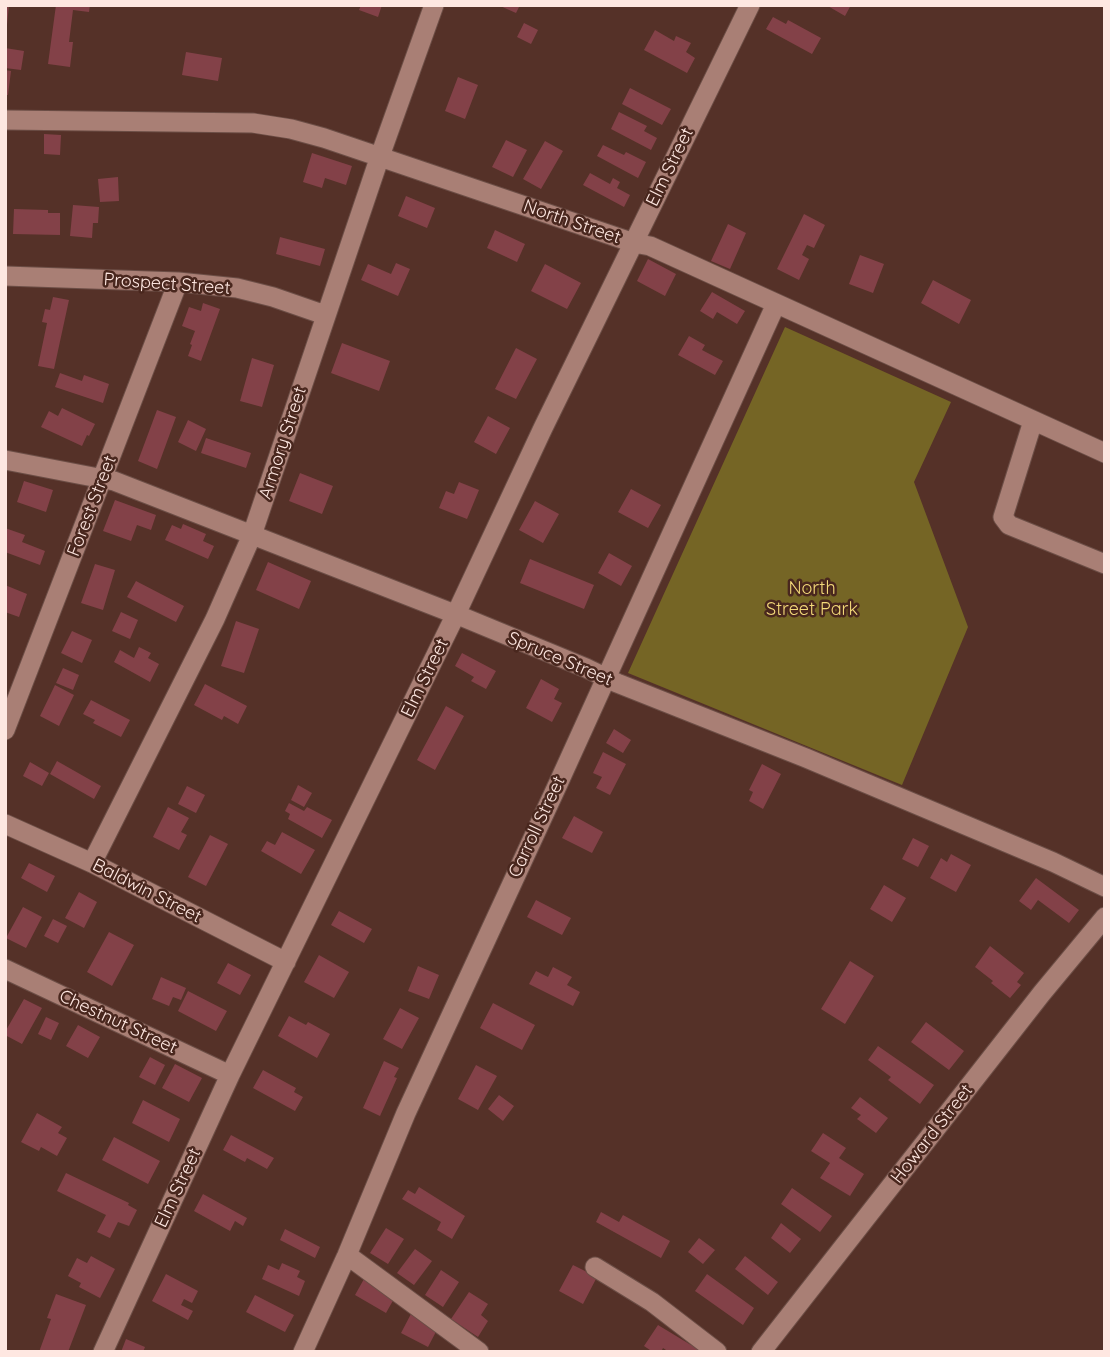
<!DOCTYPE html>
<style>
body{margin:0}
#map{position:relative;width:1110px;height:1357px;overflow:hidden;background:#553128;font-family:Quicksand,sans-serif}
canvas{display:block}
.frame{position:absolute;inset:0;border:7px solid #fee7e1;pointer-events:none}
</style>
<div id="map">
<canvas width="1110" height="1357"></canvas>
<div class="frame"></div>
</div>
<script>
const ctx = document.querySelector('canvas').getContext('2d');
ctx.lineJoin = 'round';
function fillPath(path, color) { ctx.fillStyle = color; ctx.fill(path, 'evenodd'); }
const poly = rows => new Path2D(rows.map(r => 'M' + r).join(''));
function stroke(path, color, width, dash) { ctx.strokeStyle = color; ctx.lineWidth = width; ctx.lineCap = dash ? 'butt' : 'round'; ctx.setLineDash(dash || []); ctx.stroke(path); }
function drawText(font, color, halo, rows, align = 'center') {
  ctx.font = font + ' Quicksand,sans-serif'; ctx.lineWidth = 5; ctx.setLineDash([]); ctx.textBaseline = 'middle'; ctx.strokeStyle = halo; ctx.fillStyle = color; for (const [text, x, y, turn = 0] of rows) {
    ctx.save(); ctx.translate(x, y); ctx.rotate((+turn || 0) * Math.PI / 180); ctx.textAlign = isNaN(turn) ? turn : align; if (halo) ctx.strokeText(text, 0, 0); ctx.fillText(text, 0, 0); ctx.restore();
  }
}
const green = poly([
 [785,327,951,402,914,482,968,627,902,785,628,673]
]);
const building = poly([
 [5,5,9,5,7,25,5,25],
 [56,5,90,5,89,12,73,10,69,42,73,42,70,67,48,64],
 [361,5,382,5,378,17,359,10],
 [498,5,520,5,516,13],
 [826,5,851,5,845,16],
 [773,17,786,24,788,20,821,38,812,54,766,29],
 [524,23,538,30,531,44,517,37],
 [655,30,674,41,676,36,691,43,686,52,695,58,687,73,644,50],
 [5,48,24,51,21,70,5,68],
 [186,52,222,58,218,81,182,75],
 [5,70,11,71,8,95,5,95],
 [458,77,478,85,465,119,445,111],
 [630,88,671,109,662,125,622,104],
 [619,112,647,126,644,131,657,138,651,150,611,129],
 [44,134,61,135,60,155,44,154],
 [506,140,527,150,513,177,492,167],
 [545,141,563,151,541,189,523,179],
 [603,145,624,155,626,152,646,162,638,178,597,156],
 [312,153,352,166,346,185,325,178,322,188,303,182],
 [590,173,610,184,613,178,620,182,617,188,630,195,624,207,583,185],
 [118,177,119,201,100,202,98,179],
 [406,196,435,208,427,228,398,216],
 [73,205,99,207,98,223,93,223,92,238,70,236],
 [14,209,48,210,48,213,60,213,60,235,13,234],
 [804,214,825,225,814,248,807,245,802,255,809,259,799,280,777,269],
 [728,224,746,233,730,269,711,261],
 [495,230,525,244,517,262,487,248],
 [280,237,325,249,320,266,276,254],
 [860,255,884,264,873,293,849,284],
 [648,259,676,274,665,296,637,281],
 [396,263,410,269,398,296,361,280,368,264,391,274],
 [545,264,581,283,567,309,531,291],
 [933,280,971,300,959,324,921,303],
 [712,292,745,311,737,324,717,312,713,319,700,311],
 [53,297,69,300,54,369,38,366,47,323,42,322,45,309,50,310],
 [203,303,220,309,201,361,188,356,192,345,190,344,195,331,182,326,189,307,201,311],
 [689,336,705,345,702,350,723,361,715,375,678,355],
 [342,343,390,361,379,391,331,373],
 [516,348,537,359,516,399,495,389],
 [252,358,274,365,262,407,240,401],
 [60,373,82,381,84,375,109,384,103,403,55,387],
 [62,408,95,424,89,436,87,435,82,446,41,427,49,411,58,416],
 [157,410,176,417,157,469,138,461],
 [488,416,510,428,496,454,474,442],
 [188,420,206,429,196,451,178,442],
 [206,438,251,453,246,468,201,453],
 [300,473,333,486,322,514,289,501],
 [24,481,53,490,46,512,17,502],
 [459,482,479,490,467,519,439,508,446,491,454,494],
 [631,489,661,505,648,528,618,512],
 [115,500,156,515,151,530,137,525,131,541,103,531],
 [535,501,559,514,543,543,519,530],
 [183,524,206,534,203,541,214,546,208,559,165,540,172,525,181,529],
 [5,528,25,535,22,542,45,551,40,565,5,552],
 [609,553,632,566,621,586,598,573],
 [530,559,594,585,584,609,520,583],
 [268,562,311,581,299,609,256,590],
 [95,564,115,570,103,610,81,603],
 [136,581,184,606,176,622,127,597],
 [5,585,27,594,19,617,5,612],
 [121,612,138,620,130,639,112,631],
 [236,621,259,629,244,673,221,666],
 [72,631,92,640,82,663,61,653],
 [139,647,151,653,148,658,159,664,150,682,114,662,120,650,134,658],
 [462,653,496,671,486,689,471,681,474,677,455,666],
 [63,668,79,675,73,690,56,683],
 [541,679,559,689,554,699,562,703,552,722,526,708],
 [205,684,247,706,238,724,224,716,222,720,194,705],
 [55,685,74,695,59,726,40,716],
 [91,700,130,720,121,737,93,723,95,720,83,714],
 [446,706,464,716,435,770,417,760],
 [614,729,631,740,623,753,606,743],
 [603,752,626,764,610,795,596,788,602,777,593,773],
 [57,761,101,786,94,799,50,774],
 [30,762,49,773,42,786,23,776],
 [762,764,781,774,763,809,749,801,753,792,749,790],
 [298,785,312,793,304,807,291,800],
 [187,786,205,795,196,813,178,804],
 [289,803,304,811,307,807,332,820,322,838,288,819,290,814,285,811],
 [168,807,189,818,181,832,187,835,179,850,153,837],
 [574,816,603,832,592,853,562,838],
 [282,832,315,850,301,874,261,851,267,841,275,845],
 [210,835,228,844,206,886,188,877],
 [913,838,929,846,918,867,902,859],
 [951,854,971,865,956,892,930,878,941,858,947,862],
 [29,863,55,876,47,892,21,878],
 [1036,878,1079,910,1069,923,1038,900,1031,910,1019,901],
 [884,885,906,898,892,922,870,909],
 [79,892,97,902,84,928,65,918],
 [536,900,571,918,562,935,527,917],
 [23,907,42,917,26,948,6,938],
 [339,911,372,929,364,943,331,925],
 [53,919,67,926,58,943,44,936],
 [109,932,134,945,112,986,87,972],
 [990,946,1024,973,1017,982,1021,985,1010,998,991,983,993,981,975,967],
 [319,955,349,972,334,998,304,982],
 [850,961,874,976,845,1024,821,1009],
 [228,963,251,975,240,995,217,983],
 [418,966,439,975,429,999,408,991],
 [553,967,572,977,567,985,580,992,573,1006,529,984,536,971,548,977],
 [161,977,186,988,181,1000,173,997,169,1006,152,999],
 [188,991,227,1011,216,1031,178,1011],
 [24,999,42,1008,22,1044,5,1035,5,1032],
 [493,1003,535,1025,522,1050,480,1028],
 [400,1008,419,1018,402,1049,383,1039],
 [289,1016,306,1025,308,1022,330,1034,317,1058,278,1036],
 [46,1017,59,1023,51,1040,38,1034],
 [926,1022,964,1051,949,1070,911,1042],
 [78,1025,100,1037,88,1058,66,1046],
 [878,1046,934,1085,920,1104,888,1080,891,1077,868,1060],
 [150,1057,165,1065,155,1085,139,1077],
 [384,1061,399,1068,394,1077,397,1078,380,1116,363,1108],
 [175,1064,202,1078,189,1102,162,1088],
 [476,1065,497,1076,478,1110,458,1099],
 [263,1070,296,1088,294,1092,303,1097,295,1111,253,1088],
 [499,1095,514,1106,503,1121,488,1109],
 [860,1097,888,1118,876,1133,857,1119,861,1115,851,1108],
 [143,1100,180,1119,169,1142,132,1123],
 [37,1113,62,1127,58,1133,67,1138,57,1156,41,1147,39,1151,21,1142],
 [823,1133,846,1148,839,1158,864,1174,850,1196,820,1178,830,1163,811,1151],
 [231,1135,274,1158,267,1169,247,1158,245,1162,223,1150],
 [114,1137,160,1161,148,1184,102,1160],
 [66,1173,129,1203,128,1205,137,1210,129,1226,118,1222,110,1238,97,1232,106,1215,57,1191],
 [419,1187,465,1216,452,1239,437,1230,441,1222,402,1199,408,1190,415,1194],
 [792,1188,832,1216,820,1232,781,1204],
 [203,1194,247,1218,243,1226,235,1221,230,1231,194,1211],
 [601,1212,619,1222,623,1215,670,1241,661,1258,596,1222],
 [781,1223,801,1239,790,1253,771,1238],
 [386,1228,404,1239,388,1264,370,1253],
 [285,1229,320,1247,315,1258,280,1240],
 [699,1238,715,1250,703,1264,688,1252],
 [415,1249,432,1261,414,1285,397,1273],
 [91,1256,115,1269,100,1298,79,1287,81,1283,68,1276,77,1258,87,1263],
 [745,1256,778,1282,768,1295,735,1269],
 [282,1263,300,1271,297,1277,305,1281,299,1296,262,1279,268,1265,279,1270],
 [573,1265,597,1277,583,1304,559,1291],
 [441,1270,459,1282,443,1307,425,1295],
 [166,1274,198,1291,192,1303,184,1299,181,1305,193,1311,188,1320,152,1301],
 [707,1274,754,1308,743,1325,695,1291],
 [364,1279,395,1297,386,1313,355,1295],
 [469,1292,488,1304,481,1315,488,1321,478,1337,451,1319],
 [56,1294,86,1305,68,1352,39,1352,51,1319,47,1318],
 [255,1295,294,1315,285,1332,246,1312],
 [412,1312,439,1326,428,1347,401,1333],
 [658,1325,691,1345,694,1339,715,1352,669,1352,663,1348,661,1352,653,1352,644,1346],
 [126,1339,145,1347,143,1352,121,1352]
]);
const minor = poly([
 [5,120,253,123,291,129,324,138,634,243,650,246,1105,453],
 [5,276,178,282,237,288,273,297,325,315],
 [1033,421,1003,517,1009,525,1105,564],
 [5,460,114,481,465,618,586,668,617,683,806,758,1053,862,1105,887],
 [5,730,178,282],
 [5,824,92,863,286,962],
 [92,863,215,619,252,535,380,156,434,5],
 [5,969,230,1075],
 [347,1255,479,1352],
 [595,1267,652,1302,717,1352],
 [103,1352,230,1075,456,614,543,428,750,5],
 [303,1352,347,1255,406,1113,558,784,776,304],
 [761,1352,1042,993,1105,917]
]);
const streetNames = [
 ["Elm Street",670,167,-64],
 ["North Street",572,222,19],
 ["Prospect Street",167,284,4],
 ["Armory Street",283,443,-72],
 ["Forest Street",92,506,-69],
 ["Spruce Street",560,659,23],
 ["Elm Street",425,678,-64],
 ["Carroll Street",537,827,-65],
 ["Baldwin Street",147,891,27],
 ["Chestnut Street",118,1022,25],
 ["Howard Street",932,1134,-52],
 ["Elm Street",178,1188,-65]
];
const parkNames = [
 ["North",812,589],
 ["Street Park",812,610]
];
fillPath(green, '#756525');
fillPath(building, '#834148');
stroke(minor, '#6c4e46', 21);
stroke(minor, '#a97f75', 19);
drawText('18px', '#fee7e1', '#49271e', streetNames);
drawText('18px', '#f4da7a', '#49271e', parkNames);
</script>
